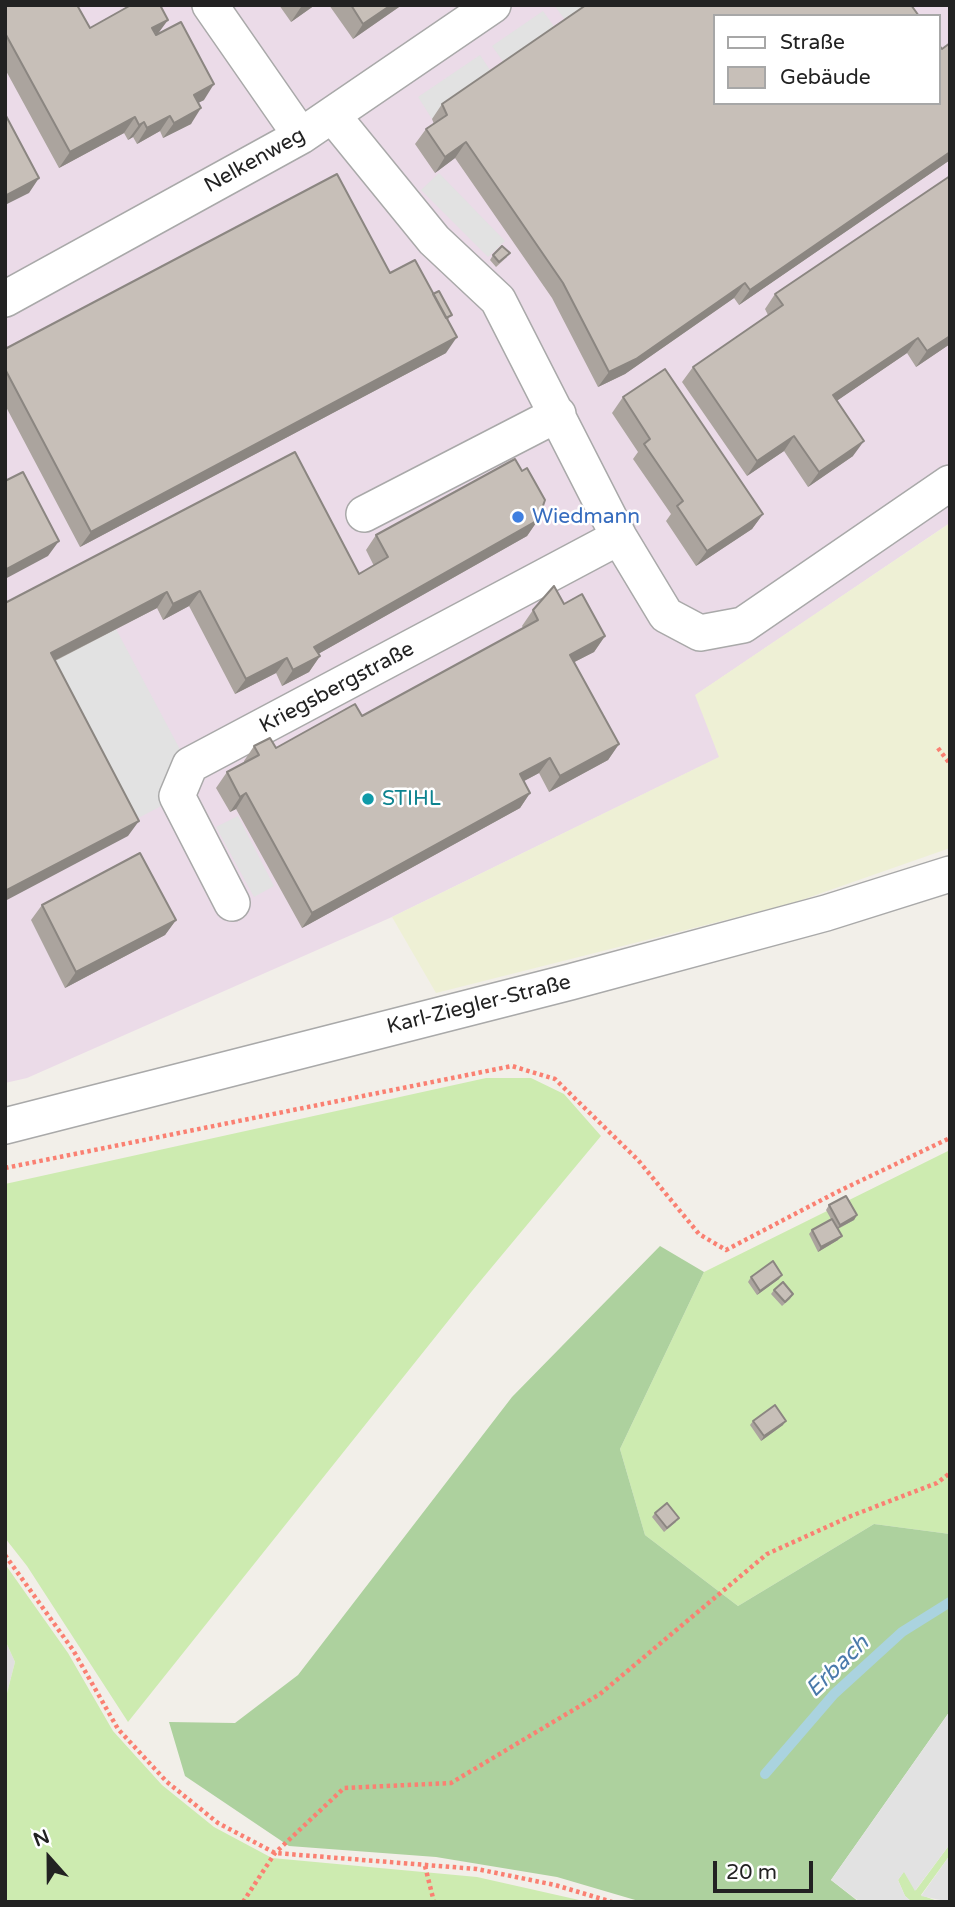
<!DOCTYPE html>
<meta charset="utf-8">
<style>
body{margin:0}
#map{position:relative;width:955px;height:1907px;overflow:hidden;background:#f2efe9;font-family:"Varela Round",sans-serif}
canvas{display:block}
.frame{position:absolute;inset:0;border:7px solid #222;pointer-events:none}
.legend{position:absolute;left:713px;top:14px;width:228px;height:91px;box-sizing:border-box;background:#fff;border:2px solid #a7a7a7;margin:0;padding:9px 12px;list-style:none;font-size:21px;color:#222}
.legend li{display:flex;align-items:center;gap:14px;height:35px}
.legend b{width:35px;border:2px solid #a7a7a7}
.north{position:absolute;left:14px;top:1823px;width:70px;height:70px;-webkit-text-stroke:5px #fff;paint-order:stroke;rotate:339deg;font-size:19px;font-weight:700;line-height:28px;text-align:center;color:#222}
.north::after{content:'';display:block;margin:auto;width:24px;height:32px;background:#222;clip-path:polygon(50% 0,100% 100%,50% 72%,0 100%)}
.scale{position:absolute;left:713px;top:1861px;width:100px;height:32px;box-sizing:border-box;border:4px solid #222;border-top:0;padding-left:9px;font-size:21px;line-height:24px;white-space:nowrap;color:#222;-webkit-text-stroke:5px #fff;paint-order:stroke}
</style>
<div id="map">
<canvas width="955" height="1907"></canvas>
<div class="frame"></div>
<ul class="legend">
<li><b style="height:9px;background:#fff"></b>Straße</li>
<li><b style="height:19px;background:#c7bfb8"></b>Gebäude</li>
</ul>
<div class="north">N</div>
<div class="scale">20 m</div>
</div>
<script>
const ctx = document.querySelector('canvas').getContext('2d');
ctx.lineJoin = 'round';
function fillPath(path, color) { ctx.fillStyle = color; ctx.fill(path, 'evenodd'); }
const poly = rows => new Path2D(rows.map(r => 'M' + r).join(''));
function stroke(path, color, width, dash) { ctx.strokeStyle = color; ctx.lineWidth = width; ctx.lineCap = dash ? 'butt' : 'round'; ctx.setLineDash(dash || []); ctx.stroke(path); }
function drawText(font, color, halo, rows, align = 'center') {
  ctx.font = font + ' "Varela Round",sans-serif'; ctx.lineWidth = 5; ctx.setLineDash([]); ctx.textBaseline = 'middle'; ctx.strokeStyle = halo; ctx.fillStyle = color; for (const [text, x, y, turn = 0] of rows) {
    ctx.save(); ctx.translate(x, y); ctx.rotate((+turn || 0) * Math.PI / 180); ctx.textAlign = isNaN(turn) ? turn : align; if (halo) ctx.strokeText(text, 0, 0); ctx.fillText(text, 0, 0); ctx.restore();
  }
}
const residential = poly([
 [5,1640,15,1662,5,1701]
]);
const industrial = poly([
 [5,5,950,5,950,523,696,695,720,757,392,917,27,1078,5,1083],
 [715,16,939,16,939,103,715,103]
]);
const farmland = poly([
 [950,523,950,848,793,903,436,993,392,917,719,757,695,695]
]);
const grass = poly([
 [486,1078,531,1078,564,1094,601,1136,472,1291,128,1722,27,1566,5,1538,5,1184],
 [950,1150,950,1534,874,1524,738,1606,645,1535,620,1449,704,1272],
 [5,1564,68,1653,113,1731,162,1785,214,1827,272,1858,477,1877,588,1902,5,1902,5,1701,15,1662,5,1640],
 [950,1844,950,1855,921,1895,940,1902,912,1902,905,1896,898,1880,904,1871,916,1890]
]);
const forest = poly([
 [660,1246,704,1272,620,1449,645,1535,738,1606,874,1524,950,1534,950,1711,831,1880,859,1902,642,1902,557,1877,436,1857,289,1846,185,1776,169,1722,235,1723,298,1675,512,1397]
]);
const parking = poly([
 [554,5,596,5,568,24],
 [543,11,558,32,507,67,492,46],
 [480,55,494,76,432,119,418,97],
 [439,173,505,241,488,257,421,190],
 [116,629,184,757,169,802,123,826,40,668],
 [238,816,274,886,254,897,216,827],
 [950,1711,950,1844,915,1891,904,1872,898,1880,905,1896,912,1902,860,1902,831,1880],
 [950,1855,950,1902,921,1896]
]);
const stream = poly([
 [765,1774,834,1694,902,1632,950,1602]
]);
const path = poly([
 [938,748,950,764],
 [5,1168,512,1066,555,1079,638,1160,699,1234,726,1250,835,1193,950,1138],
 [5,1555,73,1650,118,1729,167,1782,218,1823,275,1853,477,1869,555,1885,612,1902],
 [425,1866,434,1902],
 [243,1902,275,1853,344,1788,451,1783,600,1694,767,1554,851,1516,937,1483,950,1473]
]);
const minor = poly([
 [210,5,301,136],
 [333,116,434,240,498,300,619,537,666,615,700,633,743,625,950,483],
 [5,299,301,136,493,5],
 [364,514,558,414],
 [232,903,177,796,190,765,619,537],
 [5,1126,570,982,826,913,950,874]
]);
const wall = poly([
 [5,5,90,28,157,35,204,100,198,103,191,124,163,138,160,131,137,144,133,137,128,140,124,133,59,168,5,69],
 [279,5,315,5,291,22],
 [329,5,401,5,399,7,353,39],
 [950,43,950,160,739,305,734,298,625,374,598,387,552,298,455,158,435,173,415,144,426,129,434,124,432,119,442,104,942,49],
 [493,255,507,257,496,267,490,260],
 [390,273,433,294,449,319,447,320,446,353,80,547,5,405,5,349],
 [775,294,950,344,916,367,907,353,836,401,853,456,808,487,784,451,747,476,682,382,693,367,768,315,765,309],
 [623,397,763,514,752,529,696,566,666,521,671,514,633,459,638,452,612,413],
 [538,520,527,536,318,654,320,656,309,672,282,686,276,673,235,694,189,606,163,620,157,608,55,661,128,836,5,603,359,574,374,566,366,550,376,535],
 [564,604,605,636,594,652,574,662,619,744,608,760,549,792,539,773,524,781,530,793,520,808,302,928,236,809,230,812,216,788,227,772,244,763,244,761,254,746,276,748,362,716,523,628,522,626,533,610],
 [42,905,176,920,165,935,65,988,31,920],
 [829,1205,857,1215,854,1220,838,1229,838,1240,818,1252,809,1234,812,1230,831,1219,826,1210],
 [751,1277,779,1279,757,1295,748,1282],
 [774,1290,793,1294,790,1299,782,1306,771,1294],
 [753,1421,783,1425,761,1441,750,1425],
 [655,1513,676,1522,664,1532,652,1517]
]);
const shadedWall = poly([
 [303,5,315,5,291,22,301,7],
 [391,5,401,5,399,7,353,39,363,24],
 [168,20,157,35,152,28],
 [214,84,204,100,184,110,194,95],
 [201,108,191,124,163,138,174,123],
 [170,116,160,131,137,144,147,128],
 [135,117,124,133,59,168,70,152],
 [144,122,133,137,128,140,139,125],
 [466,142,455,158,435,173,445,157],
 [950,152,950,160,739,305,750,290],
 [39,178,29,193,5,205,5,196],
 [745,283,734,298,625,374,598,387,609,372],
 [950,336,950,344,916,367,927,351],
 [457,337,446,353,80,547,91,532],
 [918,338,907,353,822,411,833,395],
 [794,436,784,451,747,476,757,461],
 [864,441,853,456,808,487,819,472],
 [763,514,752,529,696,566,707,551],
 [538,520,527,536,304,662,314,647],
 [59,541,48,556,5,579,5,570],
 [200,591,189,606,163,620,173,604],
 [167,592,157,608,40,668,51,653],
 [605,636,594,652,559,670,570,655],
 [320,656,309,672,282,686,293,670],
 [287,658,276,673,235,694,246,679],
 [619,744,608,760,549,792,560,776],
 [550,758,539,773,509,789,520,774],
 [246,793,236,809,230,812,240,797],
 [530,793,520,808,302,928,312,913],
 [139,821,128,836,5,901,5,891],
 [176,920,165,935,65,988,76,972],
 [857,1215,854,1220,837,1229,840,1225],
 [842,1236,838,1240,818,1252,821,1247],
 [782,1275,779,1279,757,1295,760,1291],
 [786,1421,783,1425,761,1441,764,1436]
]);
const building = poly([
 [5,5,77,5,90,28,131,5,160,5,168,20,152,28,156,35,181,22,214,84,194,95,201,108,174,123,170,116,147,128,144,122,139,125,135,117,70,152,5,33,5,5],
 [351,5,391,5,363,24,351,5],
 [586,5,911,5,919,16,715,16,715,103,939,103,939,45,942,49,950,43,950,152,750,290,745,283,636,359,609,372,563,283,466,142,445,157,426,129,447,115,442,104,586,5],
 [5,114,39,178,5,196,5,114],
 [337,174,390,273,415,260,457,337,91,532,5,369,5,349,337,174],
 [950,176,950,336,927,351,918,338,833,395,864,441,819,472,794,436,757,461,693,367,783,305,775,294,950,176],
 [502,246,510,253,499,262,493,255,502,246],
 [439,291,452,315,446,318,433,294,439,291],
 [665,369,763,514,707,551,677,506,683,501,644,444,650,439,623,397,665,369],
 [295,452,359,574,388,557,376,535,515,459,522,471,527,468,545,500,538,520,314,647,320,656,293,670,287,658,246,679,200,591,173,604,167,592,51,653,139,821,5,891,5,603,295,452],
 [23,472,59,541,5,570,5,481,23,472],
 [554,586,564,604,582,594,605,636,570,655,619,744,560,776,550,758,520,774,530,793,312,913,246,793,240,797,227,772,259,755,254,746,270,738,276,748,355,704,362,716,538,620,533,610,554,586],
 [140,853,176,920,76,972,42,905,140,853],
 [846,1196,857,1215,840,1225,829,1205,846,1196],
 [832,1219,842,1236,821,1247,812,1230,832,1219],
 [773,1261,782,1275,760,1291,751,1277,773,1261],
 [783,1282,793,1294,785,1302,774,1290,783,1282],
 [775,1405,786,1421,764,1436,753,1421,775,1405],
 [667,1503,679,1518,667,1528,655,1513,667,1503]
]);
const markers = [
 [518,517,7,"#3f7fe0"],
 [368,799,7,"#0f9aa8"]
];
const streetNames = [
 ["Nelkenweg",255,161,-29],
 ["Kriegsbergstraße",337,688,-28],
 ["Karl-Ziegler-Straße",479,1005,-14]
];
const shopNames = [
 ["Wiedmann",532,517]
];
const cultureNames = [
 ["STIHL",382,799]
];
const waterNames = [
 ["Erbach",838,1667,-44]
];
fillPath(residential, '#e0dfdf');
fillPath(industrial, '#ebdbe8');
fillPath(farmland, '#eef0d5');
fillPath(grass, '#cdebb0');
fillPath(forest, '#add19e');
fillPath(parking, '#e2e2e2');
stroke(stream, '#aad3df', 10);
stroke(minor, '#a9a9a9', 38);
stroke(path, '#fa8072', 4.5, [3.5, 3.5]);
stroke(minor, '#fff', 35);
fillPath(wall, '#aba49e');
fillPath(shadedWall, '#8b8681');
fillPath(building, '#c7bfb8');
stroke(building, '#8b8681', 2);
for (const [x, y, r, color] of markers) { const dot = new Path2D(); dot.arc(x, y, r, 0, 2 * Math.PI); ctx.fillStyle = color; ctx.fill(dot); stroke(dot, '#fff', 2.5); }
drawText('21px', '#222', '#fff', streetNames);
drawText('21px', '#366cbe', '#fff', shopNames, 'left');
drawText('21px', '#0d838f', '#fff', cultureNames, 'left');
drawText('italic 23px', '#4a7aab', '#fff', waterNames);
</script>
